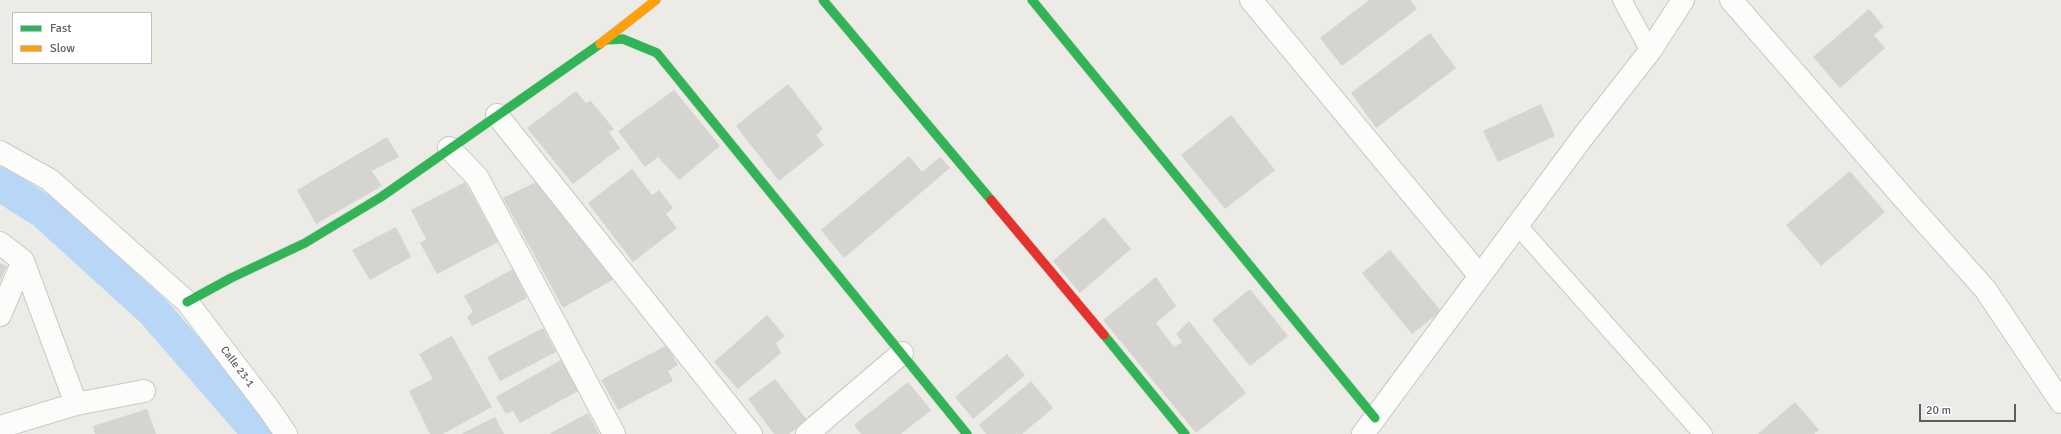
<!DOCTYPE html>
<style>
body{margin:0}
#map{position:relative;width:2061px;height:434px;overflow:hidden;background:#ecebe5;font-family:Signika,sans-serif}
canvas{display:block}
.legend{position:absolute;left:12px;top:12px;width:140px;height:52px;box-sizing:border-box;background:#fff;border:1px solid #bdbfc1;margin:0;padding:5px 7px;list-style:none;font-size:12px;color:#5b5e65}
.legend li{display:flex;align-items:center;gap:8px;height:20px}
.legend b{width:20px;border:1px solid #bdbfc1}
.scale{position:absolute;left:1919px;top:404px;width:97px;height:18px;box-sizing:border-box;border:2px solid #5b5e65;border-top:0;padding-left:5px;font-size:12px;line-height:14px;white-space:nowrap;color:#5b5e65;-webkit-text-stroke:3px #fff;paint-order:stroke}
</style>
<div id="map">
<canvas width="2061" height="434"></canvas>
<ul class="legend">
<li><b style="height:5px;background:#30b455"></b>Fast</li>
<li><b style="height:5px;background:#ff9f0a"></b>Slow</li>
</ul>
<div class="scale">20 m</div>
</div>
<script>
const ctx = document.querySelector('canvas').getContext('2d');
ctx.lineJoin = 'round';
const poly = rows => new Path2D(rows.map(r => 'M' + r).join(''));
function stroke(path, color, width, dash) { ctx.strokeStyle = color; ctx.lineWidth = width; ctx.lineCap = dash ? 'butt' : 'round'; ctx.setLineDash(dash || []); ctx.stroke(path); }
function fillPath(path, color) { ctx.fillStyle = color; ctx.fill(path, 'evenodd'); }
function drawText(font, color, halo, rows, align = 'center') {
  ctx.font = font + ' Signika,sans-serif'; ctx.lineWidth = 4; ctx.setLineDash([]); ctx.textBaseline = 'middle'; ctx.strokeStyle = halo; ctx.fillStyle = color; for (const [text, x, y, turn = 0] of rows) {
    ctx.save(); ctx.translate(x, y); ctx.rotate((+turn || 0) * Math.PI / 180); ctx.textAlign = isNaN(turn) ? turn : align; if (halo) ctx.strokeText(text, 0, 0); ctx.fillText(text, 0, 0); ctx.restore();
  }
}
const canal = poly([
 [0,184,44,212,154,312,260,434]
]);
const building = poly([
 [1369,0,1410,0,1417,9,1342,66,1320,38],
 [1869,9,1884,27,1874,35,1885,48,1840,88,1813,57],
 [1430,33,1456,68,1376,128,1351,93],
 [788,84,823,129,816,135,824,145,779,181,736,126],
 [674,90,720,146,679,180,658,157,645,167,618,131],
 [576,91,586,103,591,101,614,129,609,132,620,148,573,184,527,128],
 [1541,104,1555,136,1498,162,1483,131],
 [1231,115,1275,170,1225,209,1181,155],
 [387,137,399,157,372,171,382,186,316,224,297,190],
 [909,156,922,172,940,157,950,168,844,258,821,230],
 [632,169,652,195,659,190,673,208,666,214,677,228,633,262,588,203],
 [1850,171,1885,212,1821,266,1786,225],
 [538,181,614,279,563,308,503,198],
 [465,182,498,242,437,274,420,243,426,239,411,210],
 [1104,217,1131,249,1080,293,1053,261],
 [396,227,411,257,370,280,352,250],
 [1390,250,1441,311,1412,334,1362,273],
 [0,263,7,266,0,281],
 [513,269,527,298,472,326,467,317,473,312,464,296],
 [1156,277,1176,306,1156,323,1174,347,1182,342,1176,334,1189,321,1246,393,1196,433,1103,320],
 [1250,289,1288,336,1250,366,1212,320],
 [767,315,785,336,776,343,781,353,738,389,714,362],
 [543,328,556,352,500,381,487,357],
 [452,336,492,407,443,434,430,434,409,391,433,379,419,354],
 [667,345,678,365,668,371,673,381,618,410,601,380],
 [1007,354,1025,375,973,419,955,397],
 [561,360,578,391,520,423,513,411,506,414,496,397],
 [775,379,807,420,789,434,774,434,748,399],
 [1031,381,1053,408,1022,434,986,434,979,425],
 [908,382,931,410,901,434,861,434,854,425],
 [1795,402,1819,430,1814,434,1758,434],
 [147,409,156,434,95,434,93,426],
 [588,413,599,434,549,434],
 [495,417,504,434,461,434]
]);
const lane = poly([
 [1622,0,1650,51],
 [1518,226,1703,434]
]);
const street = poly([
 [1251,0,1480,276],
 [1731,0,1908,203,1985,289,2061,402],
 [497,115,751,434],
 [449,148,477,177,614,434],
 [0,152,50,180,187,302,269,409,286,434],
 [0,243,23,261,76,404],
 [0,315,23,261],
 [0,427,76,404,144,391],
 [807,434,902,353],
 [1363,434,1582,138,1650,51,1683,0]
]);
const fast = poly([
 [823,0,991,200],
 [1032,0,1375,418],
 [605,40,623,39,657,53,967,434],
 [187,302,231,278,305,243,381,197,600,44],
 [1104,335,1185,434]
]);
const slow = poly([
 [600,44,656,0]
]);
const jam = poly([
 [991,200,1104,335]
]);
const streetNames = [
 ["Calle 23-1",237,367,53]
];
stroke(canal, '#b8d7f7', 34);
fillPath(building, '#d5d4d0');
stroke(lane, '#c8c9c8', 20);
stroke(street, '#c8c9c8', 24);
stroke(fast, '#c9cac9', 10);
stroke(slow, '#c9cac9', 10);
stroke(jam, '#c9cac9', 10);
stroke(lane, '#fcfcfb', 18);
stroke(street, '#fcfcfb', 22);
stroke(fast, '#30b455', 9);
stroke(slow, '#ff9f0a', 9);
stroke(jam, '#e5322d', 9);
drawText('11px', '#5b5e65', '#fff', streetNames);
</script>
